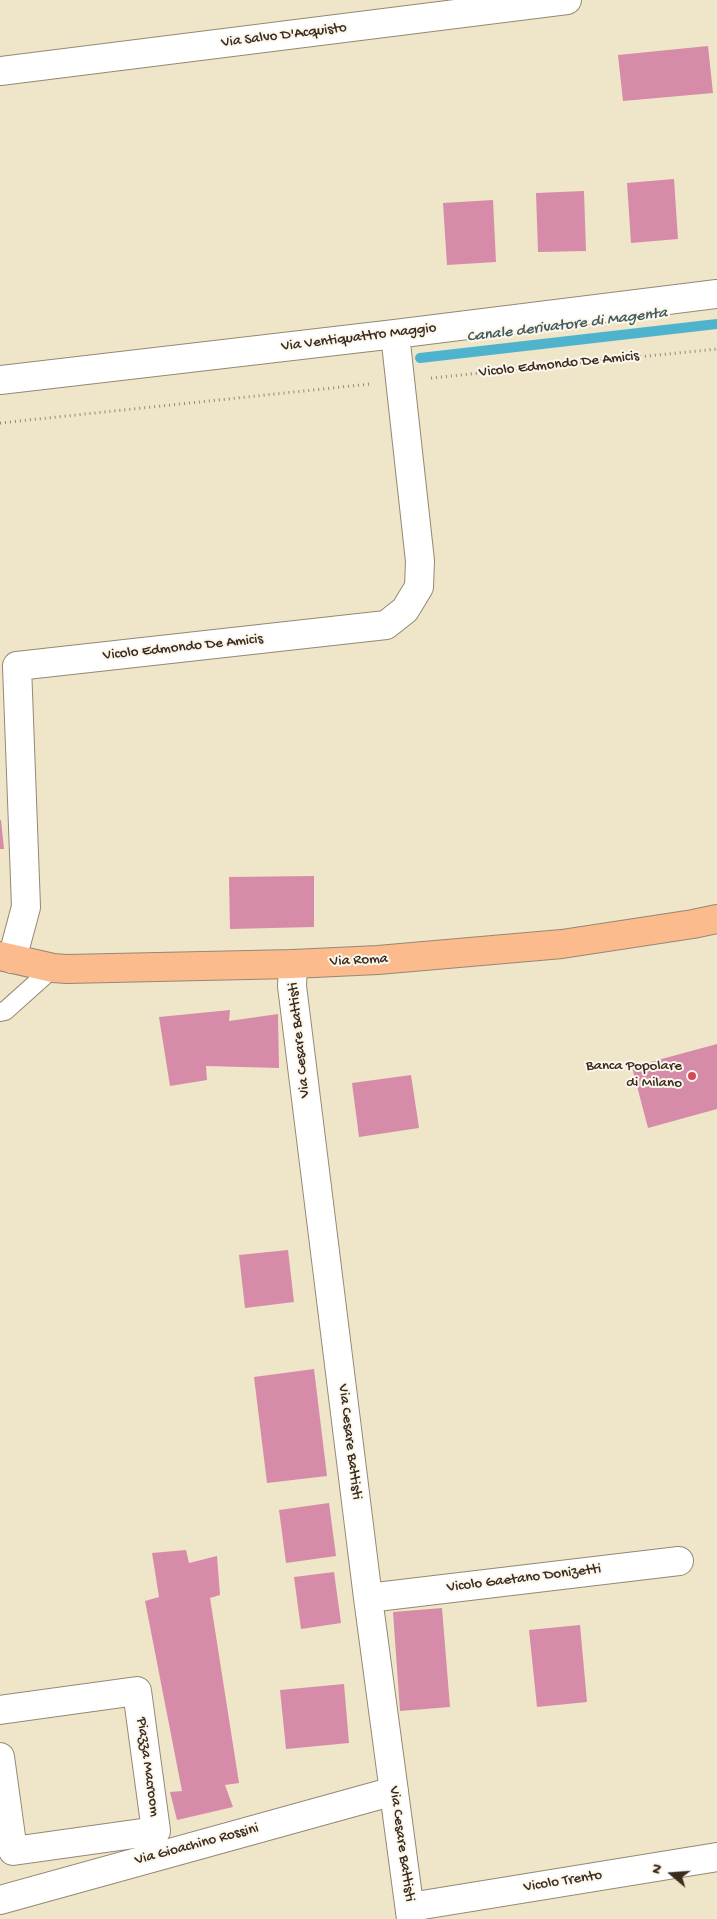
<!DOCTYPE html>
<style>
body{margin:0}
#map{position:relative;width:717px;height:1919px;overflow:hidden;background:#efe5c8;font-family:"Gochi Hand",sans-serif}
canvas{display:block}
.north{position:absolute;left:647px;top:1849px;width:50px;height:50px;-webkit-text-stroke:4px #fbf7ec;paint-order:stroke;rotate:288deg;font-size:14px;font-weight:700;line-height:20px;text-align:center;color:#3b2a1e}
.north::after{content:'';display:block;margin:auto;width:18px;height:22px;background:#3b2a1e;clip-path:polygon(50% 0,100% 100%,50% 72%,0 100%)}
</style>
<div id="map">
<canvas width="717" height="1919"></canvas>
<div class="north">N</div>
</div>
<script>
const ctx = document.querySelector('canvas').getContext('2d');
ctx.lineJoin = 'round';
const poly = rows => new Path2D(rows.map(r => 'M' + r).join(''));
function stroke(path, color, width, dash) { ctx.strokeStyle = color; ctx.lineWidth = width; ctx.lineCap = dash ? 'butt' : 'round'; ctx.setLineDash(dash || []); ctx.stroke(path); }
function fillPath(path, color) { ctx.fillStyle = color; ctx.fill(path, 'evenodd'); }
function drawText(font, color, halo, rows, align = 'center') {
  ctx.font = font + ' "Gochi Hand",sans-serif'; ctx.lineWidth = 4; ctx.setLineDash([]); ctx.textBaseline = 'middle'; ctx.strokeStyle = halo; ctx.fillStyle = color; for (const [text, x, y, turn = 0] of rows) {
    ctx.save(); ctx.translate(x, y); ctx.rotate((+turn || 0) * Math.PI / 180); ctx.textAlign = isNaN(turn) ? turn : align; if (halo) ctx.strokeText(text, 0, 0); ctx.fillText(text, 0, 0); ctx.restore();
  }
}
const stream = poly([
 [420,358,717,324]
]);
const building = poly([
 [708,46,713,93,623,101,618,55],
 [674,179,678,239,631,243,627,183],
 [584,191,586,251,538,252,536,193],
 [493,200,496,262,447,265,443,203],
 [0,820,1,820,4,849,0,849],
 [314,876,314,927,230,929,229,877],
 [230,1010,229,1021,278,1014,279,1068,206,1066,207,1080,170,1086,159,1017],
 [717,1044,717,1109,648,1128,632,1067],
 [411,1075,419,1128,359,1137,352,1083],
 [288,1250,294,1302,245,1308,239,1255],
 [314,1369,327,1476,267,1483,254,1377],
 [329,1503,336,1556,286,1563,279,1510],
 [186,1550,189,1563,217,1556,220,1595,210,1598,239,1783,225,1785,233,1807,177,1820,170,1792,182,1791,145,1601,159,1597,152,1553],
 [334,1572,341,1623,301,1629,294,1577],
 [442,1608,450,1707,400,1711,393,1612],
 [580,1625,587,1702,537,1707,529,1630],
 [344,1684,349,1743,286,1749,280,1690]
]);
const path = poly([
 [431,378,717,349],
 [0,423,370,384]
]);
const lane = poly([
 [0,1012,5,1011,53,968]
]);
const street = poly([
 [0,71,567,0],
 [0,380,395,334,717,294],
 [12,959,26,907,17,666,386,625,405,610,419,587,420,561,395,334],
 [293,964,292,986,368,1598,411,1919],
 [368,1598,679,1561],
 [0,1710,137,1691,156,1831,13,1851,0,1757],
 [0,1900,394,1791],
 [410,1907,717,1857]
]);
const primary = poly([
 [0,956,53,968,67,969,293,964,378,960,562,944,693,924,717,919]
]);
const markers = [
 [692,1076,5,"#d1495b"]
];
const streetNames = [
 ["Via Salvo D'Acquisto",284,36,-7],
 ["Via Ventiquattro Maggio",359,338,-7],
 ["Vicolo Edmondo De Amicis",559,365,-6],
 ["Vicolo Edmondo De Amicis",183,648,-6],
 ["Via Roma",359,961,-3],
 ["Via Cesare Battisti",300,1040,-96],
 ["Via Cesare Battisti",349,1442,83],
 ["Vicolo Gaetano Donizetti",524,1579,-7],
 ["Piazza Macroom",147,1767,82],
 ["Via Cesare Battisti",401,1844,82],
 ["Via Gioachino Rossini",197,1845,-15],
 ["Vicolo Trento",563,1882,-9]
];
const poiNames = [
 ["Banca Popolare",682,1067],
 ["di Milano",682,1084]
];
const waterNames = [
 ["Canale derivatore di Magenta",567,326,-7]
];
stroke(stream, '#4eb3cd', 10);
fillPath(building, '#d68ca8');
stroke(lane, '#958873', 20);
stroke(street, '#958873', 30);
stroke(primary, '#958873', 30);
stroke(path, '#958873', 3, [1, 4]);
stroke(lane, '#fff', 18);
stroke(street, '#fff', 28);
stroke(primary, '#fbbb8d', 28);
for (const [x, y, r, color] of markers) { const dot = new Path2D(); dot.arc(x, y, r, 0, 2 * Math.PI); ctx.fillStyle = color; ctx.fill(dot); stroke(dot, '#fbf7ec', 2); }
drawText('15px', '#3b2a1e', '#fbf7ec', streetNames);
drawText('15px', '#3b2a1e', '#fbf7ec', poiNames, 'right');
drawText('italic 16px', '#425a5b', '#fbf7ec', waterNames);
</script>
